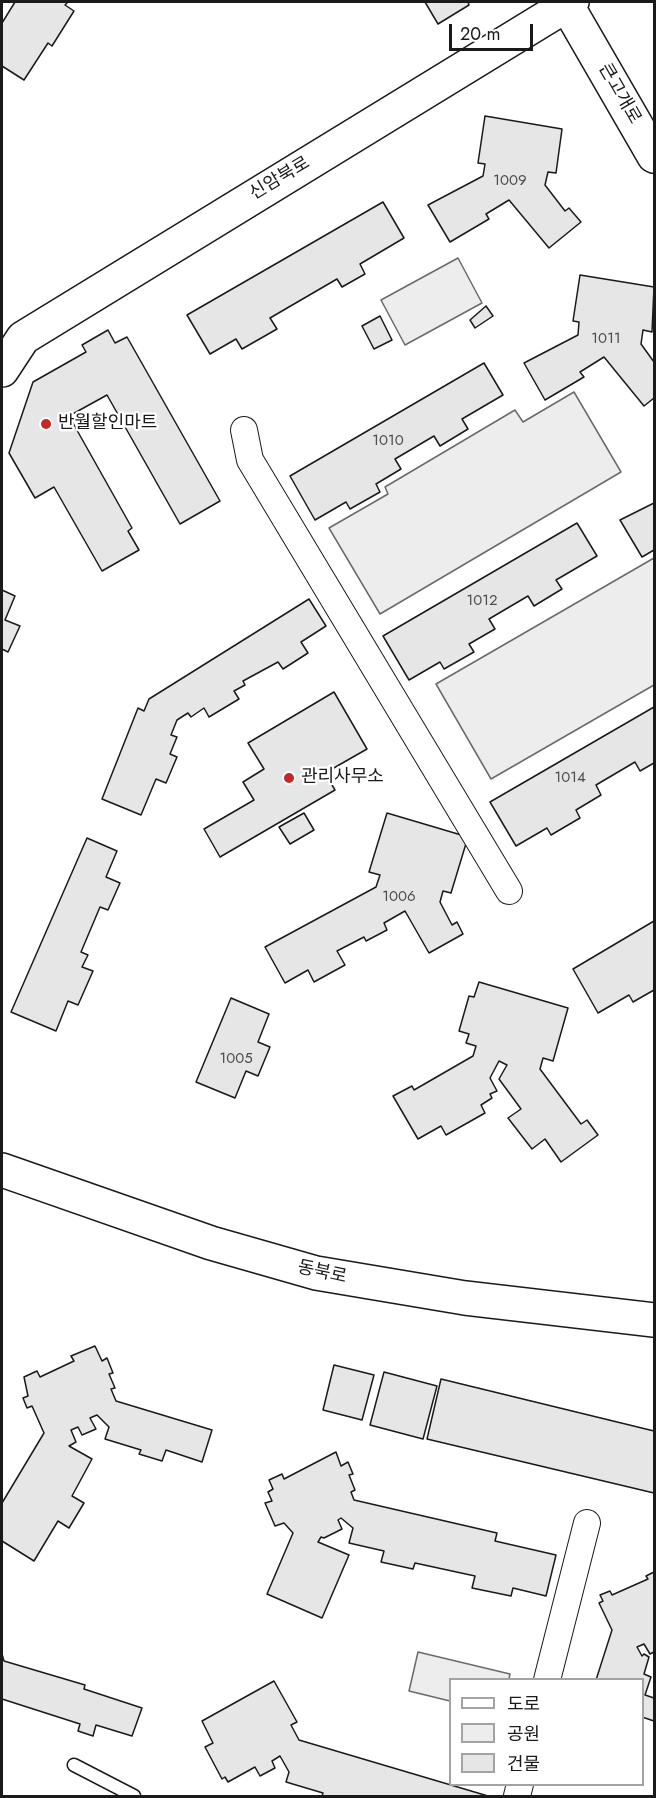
<!DOCTYPE html>
<meta charset="utf-8">
<style>
body{margin:0}
#map{position:relative;width:656px;height:1798px;overflow:hidden;background:#fff;font-family:Jost,"Noto Sans KR",sans-serif}
canvas{display:block}
.frame{position:absolute;inset:0;border:3px solid #1a1a1a;pointer-events:none}
.legend{position:absolute;left:449px;top:1678px;width:195px;height:108px;box-sizing:border-box;background:#fff;border:2px solid #a3a3a3;margin:0;padding:8px 10px;list-style:none;font-size:18px;color:#1a1a1a}
.legend li{display:flex;align-items:center;gap:12px;height:30px}
.legend b{width:30px;border:2px solid #a3a3a3}
.scale{position:absolute;left:449px;top:24px;width:84px;height:27px;box-sizing:border-box;border:3px solid #1a1a1a;border-top:0;padding-left:8px;font-size:18px;line-height:21px;white-space:nowrap;color:#1a1a1a;-webkit-text-stroke:4px #fff;paint-order:stroke}
</style>
<div id="map">
<canvas width="656" height="1798"></canvas>
<div class="frame"></div>
<ul class="legend">
<li><b style="height:8px;background:#fff"></b>도로</li>
<li><b style="height:16px;background:#ededed"></b>공원</li>
<li><b style="height:16px;background:#e6e6e6"></b>건물</li>
</ul>
<div class="scale">20 m</div>
</div>
<script>
const ctx = document.querySelector('canvas').getContext('2d');
ctx.lineJoin = 'round';
function fillPath(path, color) { ctx.fillStyle = color; ctx.fill(path, 'evenodd'); }
const poly = rows => new Path2D(rows.map(r => 'M' + r).join(''));
function stroke(path, color, width, dash) { ctx.strokeStyle = color; ctx.lineWidth = width; ctx.lineCap = dash ? 'butt' : 'round'; ctx.setLineDash(dash || []); ctx.stroke(path); }
function drawText(font, color, halo, rows, align = 'center') {
  ctx.font = font + ' Jost,"Noto Sans KR",sans-serif'; ctx.lineWidth = 4.5; ctx.setLineDash([]); ctx.textBaseline = 'middle'; ctx.strokeStyle = halo; ctx.fillStyle = color; for (const [text, x, y, turn = 0] of rows) {
    ctx.save(); ctx.translate(x, y); ctx.rotate((+turn || 0) * Math.PI / 180); ctx.textAlign = isNaN(turn) ? turn : align; if (halo) ctx.strokeText(text, 0, 0); ctx.fillText(text, 0, 0); ctx.restore();
  }
}
const green = poly([
 [458,258,482,303,405,345,381,300,458,258],
 [574,392,621,472,380,614,329,528,388,494,385,487,515,410,523,422,574,392],
 [654,558,654,685,491,779,436,684,654,558],
 [418,1652,510,1674,509,1679,450,1680,450,1701,409,1691,418,1652]
]);
const building = poly([
 [15,2,68,2,65,5,74,11,52,46,48,43,24,80,2,66,2,23,15,2],
 [425,2,468,2,469,5,438,24,425,2],
 [485,116,562,129,556,173,548,172,545,185,565,211,569,208,581,222,549,248,509,200,486,214,489,219,450,242,428,205,483,176,485,164,478,163,485,116],
 [383,202,404,238,360,264,365,274,342,287,337,279,270,318,277,329,242,349,236,339,210,354,187,315,383,202],
 [580,275,654,287,652,332,643,330,641,344,654,362,654,398,644,406,604,357,580,372,584,377,545,400,524,363,578,335,579,322,573,321,580,275],
 [486,306,493,316,475,328,470,320,486,306],
 [380,316,392,340,374,349,362,326,380,316],
 [108,330,115,343,127,337,220,501,180,524,107,395,69,416,132,528,128,531,139,550,102,571,54,487,35,498,9,453,33,382,86,352,82,345,108,330],
 [484,363,503,395,462,419,468,429,440,446,434,436,395,459,401,469,376,484,380,492,350,509,346,502,315,520,290,476,484,363],
 [654,503,654,550,642,557,620,520,654,503],
 [577,523,597,556,556,580,562,589,534,606,528,596,489,619,495,629,469,644,474,652,444,669,440,662,409,680,383,636,577,523],
 [2,590,15,596,5,620,20,626,8,652,2,649,2,590],
 [309,599,326,626,301,642,308,653,283,669,278,662,243,681,245,685,234,691,239,699,209,717,204,708,191,717,188,713,177,720,171,735,177,737,170,754,177,757,166,783,156,779,141,815,102,799,138,708,144,711,149,699,309,599],
 [334,692,367,749,325,773,335,790,220,857,204,829,254,800,243,782,264,769,248,743,334,692],
 [654,707,654,763,640,771,635,762,596,785,601,795,576,810,580,818,551,835,547,828,516,846,490,802,654,707],
 [304,813,314,830,290,844,279,827,304,813],
 [387,813,468,837,451,893,443,891,440,902,452,925,457,922,463,934,429,953,405,911,384,923,387,930,366,941,364,937,337,951,345,965,314,982,308,970,285,983,265,947,376,887,380,875,369,872,387,813],
 [87,838,117,851,106,877,120,883,108,910,100,907,81,952,88,955,82,967,93,971,78,1005,68,1001,56,1031,11,1012,87,838],
 [654,921,654,990,633,1002,629,995,598,1013,573,969,654,921],
 [479,982,568,1008,553,1061,543,1058,540,1069,581,1124,587,1120,598,1135,561,1162,545,1139,532,1149,508,1118,521,1109,499,1079,507,1065,499,1061,490,1078,497,1091,490,1094,492,1098,481,1105,485,1113,446,1135,441,1126,418,1139,393,1096,412,1086,414,1090,473,1056,476,1046,466,1043,469,1034,459,1031,469,996,474,997,479,982],
 [231,998,269,1014,258,1042,270,1047,258,1076,246,1071,235,1098,196,1082,231,998],
 [95,1346,102,1361,107,1358,113,1373,109,1374,115,1388,111,1389,116,1401,212,1430,202,1462,166,1450,162,1461,139,1454,141,1450,105,1439,109,1427,97,1415,90,1418,96,1429,82,1435,78,1427,71,1430,76,1442,69,1446,92,1459,72,1496,84,1503,69,1528,58,1521,34,1561,2,1541,2,1503,44,1433,32,1406,27,1408,23,1398,28,1396,24,1377,37,1371,40,1377,74,1361,71,1356,95,1346],
 [334,1365,374,1375,362,1420,323,1410,334,1365],
 [384,1372,437,1386,423,1439,370,1425,384,1372],
 [441,1379,654,1431,654,1493,427,1439,441,1379],
 [336,1452,341,1466,348,1462,353,1474,349,1475,355,1490,351,1492,354,1500,497,1533,495,1541,556,1555,546,1596,513,1588,511,1596,472,1588,475,1576,415,1563,413,1569,381,1562,384,1551,349,1543,353,1528,341,1518,338,1520,342,1529,324,1538,321,1537,318,1542,349,1555,322,1618,267,1594,293,1533,284,1523,275,1526,265,1503,272,1501,268,1492,273,1489,269,1480,282,1474,284,1479,336,1452],
 [654,1572,654,1652,650,1654,644,1644,637,1647,642,1656,644,1654,649,1657,644,1674,651,1677,645,1695,654,1698,654,1721,642,1717,642,1680,596,1680,612,1630,599,1603,603,1601,600,1595,610,1591,612,1595,648,1579,646,1576,654,1572],
 [2,1654,4,1661,85,1685,84,1689,142,1708,132,1736,96,1725,93,1736,78,1731,80,1724,2,1699,2,1654],
 [274,1681,297,1722,291,1725,299,1740,488,1796,322,1796,323,1793,286,1782,289,1772,280,1756,272,1761,275,1768,260,1776,255,1767,228,1782,225,1777,222,1779,205,1747,213,1743,202,1721,274,1681]
]);
const lane = poly([
 [74,1765,134,1796]
]);
const street = poly([
 [244,430,250,460,509,891],
 [547,1680,587,1523],
 [517,1796,520,1784]
]);
const secondary = poly([
 [565,2,654,156],
 [2,370,23,338,572,2]
]);
const primary = poly([
 [2,1170,211,1243,316,1273,465,1298,654,1320]
]);
const markers = [
 [46,424,6,"#c62828"],
 [289,778,6,"#c62828"]
];
const numberNames = [
 ["1009",510,181],
 ["1011",606,339],
 ["1010",388,441],
 ["1012",482,601],
 ["1014",570,778],
 ["1006",399,897],
 ["1005",236,1059]
];
const streetNames = [
 ["큰고개로",619,94,60],
 ["신암북로",280,179,-31],
 ["동북로",322,1273,12]
];
const poiNames = [
 ["반월할인마트",58,424],
 ["관리사무소",301,778]
];
fillPath(green, '#ededed');
stroke(green, '#6a6a6a', 1.5);
fillPath(building, '#e6e6e6');
stroke(building, '#1a1a1a', 1.5);
stroke(lane, '#1a1a1a', 15);
stroke(street, '#1a1a1a', 28);
stroke(secondary, '#1a1a1a', 36);
stroke(primary, '#1a1a1a', 36);
stroke(lane, '#fff', 12);
stroke(street, '#fff', 26);
stroke(secondary, '#fff', 33);
stroke(primary, '#fff', 33);
for (const [x, y, r, color] of markers) { const dot = new Path2D(); dot.arc(x, y, r, 0, 2 * Math.PI); ctx.fillStyle = color; ctx.fill(dot); stroke(dot, '#fff', 2); }
drawText('15px', '#4d4d4d', null, numberNames);
drawText('18px', '#1a1a1a', '#fff', streetNames);
drawText('18px', '#1a1a1a', '#fff', poiNames, 'left');
</script>
